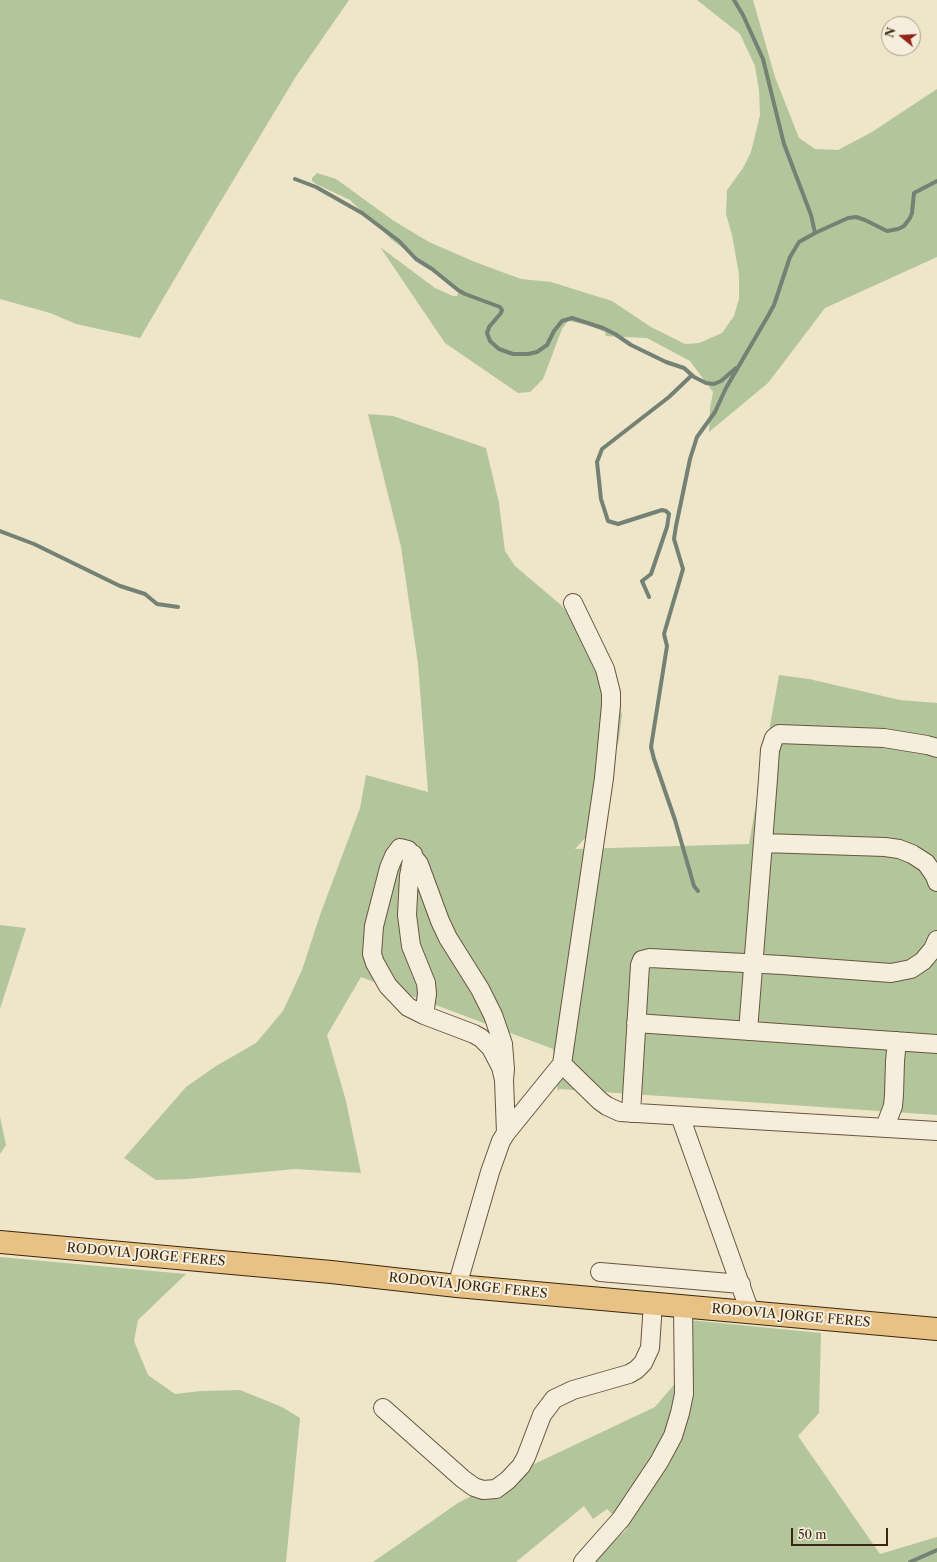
<!DOCTYPE html>
<style>
body{margin:0}
#map{position:relative;width:937px;height:1562px;overflow:hidden;background:#efe5c9;font-family:"Libre Caslon Text",serif}
canvas{display:block}
.north{position:absolute;left:881px;top:16px;width:40px;height:40px;box-sizing:border-box;background:#f5eedc;border:1px solid #ab9e8b;border-radius:50%;rotate:288deg;font-size:11px;font-weight:700;line-height:16px;text-align:center;color:#3b2611}
.north::after{content:'';display:block;margin:auto;width:14px;height:18px;background:#8f2418;clip-path:polygon(50% 0,100% 100%,50% 72%,0 100%)}
.scale{position:absolute;left:791px;top:1528px;width:97px;height:18px;box-sizing:border-box;border:2px solid #3b2611;border-top:0;padding-left:5px;font-size:12px;line-height:14px;white-space:nowrap;color:#3b2611;-webkit-text-stroke:3px #f5eedc;paint-order:stroke}
</style>
<div id="map">
<canvas width="937" height="1562"></canvas>
<div class="north">N</div>
<div class="scale">50 m</div>
</div>
<script>
const ctx = document.querySelector('canvas').getContext('2d');
ctx.lineJoin = 'round';
function fillPath(path, color) { ctx.fillStyle = color; ctx.fill(path, 'evenodd'); }
const poly = rows => new Path2D(rows.map(r => 'M' + r).join(''));
function stroke(path, color, width, dash) { ctx.strokeStyle = color; ctx.lineWidth = width; ctx.lineCap = dash ? 'butt' : 'round'; ctx.setLineDash(dash || []); ctx.stroke(path); }
function drawText(font, color, halo, rows, align = 'center') {
  ctx.font = font + ' "Libre Caslon Text",serif'; ctx.lineWidth = 4; ctx.setLineDash([]); ctx.textBaseline = 'middle'; ctx.strokeStyle = halo; ctx.fillStyle = color; for (const [text, x, y, turn = 0] of rows) {
    ctx.save(); ctx.translate(x, y); ctx.rotate((+turn || 0) * Math.PI / 180); ctx.textAlign = isNaN(turn) ? turn : align; if (halo) ctx.strokeText(text, 0, 0); ctx.fillText(text, 0, 0); ctx.restore();
  }
}
const green = poly([
 [0,0,349,0,295,78,204,229,140,338,76,324,50,313,0,299],
 [697,0,753,0,775,77,799,138,815,149,838,150,872,132,937,89,937,257,825,308,768,383,709,432,710,409,713,392,690,361,647,338,606,336,605,332,585,324,568,321,562,329,543,379,530,392,518,393,445,343,380,247,435,288,453,296,457,296,459,290,392,240,350,200,316,184,312,181,312,178,317,173,336,179,394,221,429,242,475,262,521,279,551,282,612,301,651,327,685,344,699,343,722,333,734,316,739,299,739,275,732,235,726,214,727,190,743,168,751,152,760,115,759,90,755,66,740,34],
 [368,414,393,416,486,448,499,503,505,551,515,566,561,605,578,626,617,694,622,715,619,739,596,826,575,849,749,844,779,675,809,679,900,700,937,703,937,1115,559,1089,558,1092,553,1049,361,977,327,1035,346,1101,361,1173,295,1169,187,1179,156,1180,124,1158,186,1087,216,1066,256,1043,283,1011,302,970,320,915,360,808,366,775,428,792,418,664,401,547],
 [0,925,26,928,0,1009],
 [0,1117,6,1145,0,1154],
 [0,1257,186,1274,138,1320,134,1341,148,1375,175,1394,201,1391,240,1390,282,1407,300,1418,286,1562,0,1562],
 [679,1319,821,1333,819,1413,798,1436,880,1554,937,1537,937,1562,592,1562,627,1529,607,1509,593,1519,584,1506,516,1562,373,1562,458,1503,513,1474,655,1407,684,1373]
]);
const stream = poly([
 [734,0,743,15,763,59,784,144,811,215,815,233],
 [295,179,316,187,362,213,399,241,416,259,432,269,458,290,465,294,500,307,502,310,501,313,489,327,487,333,490,341,499,349,513,354,528,354,537,352,547,345,554,331,562,321,572,318,603,328,615,334,631,345,666,362,684,368,694,377,706,383,714,384,721,381,736,368],
 [0,531,34,544,120,586,145,594,157,604,178,607],
 [649,597,642,581,651,574,667,527,669,514,666,511,662,510,618,524,608,521,601,499,597,462,602,449,669,397,692,375],
 [698,891,694,886,675,820,654,759,651,747,667,646,664,634,683,569,674,539,676,526,690,459,697,437,715,412,726,388,768,316,774,305,790,257,799,242,815,233,848,218,856,217,865,220,887,231,898,229,904,226,910,218,912,213,914,193,937,181],
 [910,1562,937,1550]
]);
const minor = poly([
 [763,843,885,847,899,849,912,854,926,863,935,876,937,882],
 [413,854,409,876,407,915,411,946,426,983,427,994,424,1015],
 [636,1023,937,1044],
 [748,1031,768,779,770,750,774,738,779,734,884,738,927,745,937,748],
 [562,1064,600,1101,607,1106,620,1112,937,1131],
 [504,1080,505,1069,503,1044,493,1015,480,989,448,938,440,921,419,864,408,850,400,848,394,856,389,868,374,926,372,954,375,963,388,986,408,1007,424,1015,474,1034,481,1038,491,1048,501,1067,504,1080,506,1133],
 [631,1113,640,965,642,960,650,958,782,965,891,973,911,969,923,961,933,949,937,940],
 [680,1116,750,1312],
 [885,1127,893,1106,894,1095,895,1061,897,1041],
 [600,1272,741,1284],
 [457,1286,490,1172,501,1141,506,1133,562,1064,604,778,611,705,611,693,605,669,573,603],
 [383,1408,463,1479,474,1487,483,1490,496,1489,508,1480,521,1466,526,1457,542,1415,554,1399,573,1390,629,1374,636,1370,643,1363,650,1348,653,1303],
 [583,1562,621,1519,659,1462,673,1436,680,1413,684,1394,683,1306]
]);
const major = poly([
 [0,1242,331,1272,457,1286,937,1329]
]);
const streetNames = [
 ["RODOVIA JORGE FERES",146,1255,5],
 ["RODOVIA JORGE FERES",468,1286,6],
 ["RODOVIA JORGE FERES",791,1316,5]
];
fillPath(green, '#b3c69b');
stroke(stream, '#748275', 4);
stroke(minor, '#68563f', 20);
stroke(major, '#3b2611', 24);
stroke(minor, '#f5eedc', 18);
stroke(major, '#e8c284', 22);
drawText('13px', '#3b2611', '#f5eedc', streetNames);
</script>
